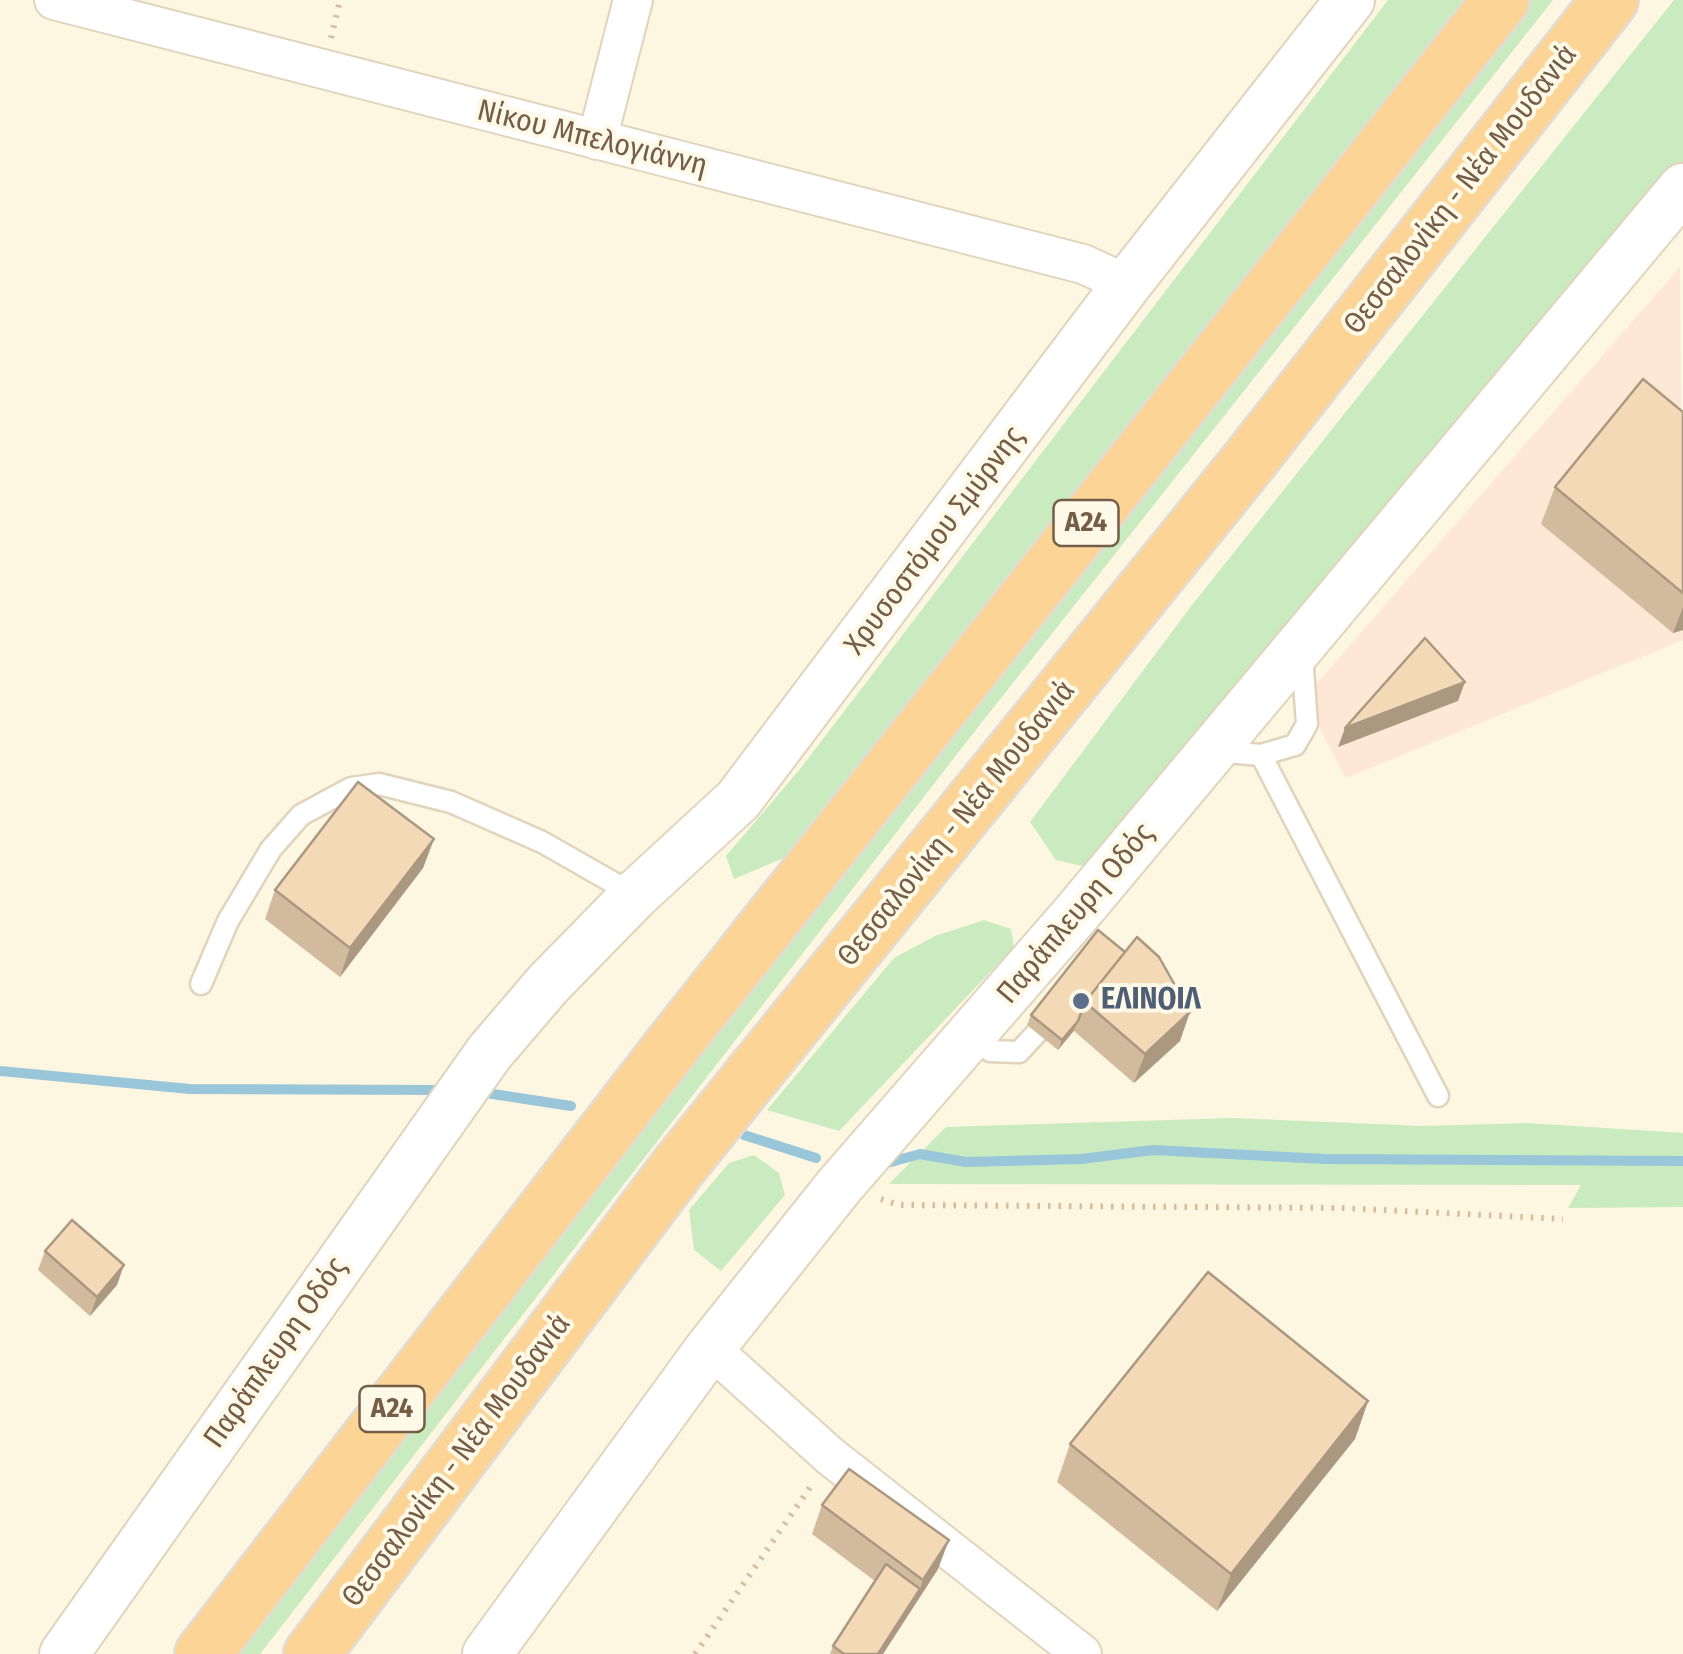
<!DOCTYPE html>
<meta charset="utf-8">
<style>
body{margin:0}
canvas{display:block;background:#fdf6e1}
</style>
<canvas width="1683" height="1654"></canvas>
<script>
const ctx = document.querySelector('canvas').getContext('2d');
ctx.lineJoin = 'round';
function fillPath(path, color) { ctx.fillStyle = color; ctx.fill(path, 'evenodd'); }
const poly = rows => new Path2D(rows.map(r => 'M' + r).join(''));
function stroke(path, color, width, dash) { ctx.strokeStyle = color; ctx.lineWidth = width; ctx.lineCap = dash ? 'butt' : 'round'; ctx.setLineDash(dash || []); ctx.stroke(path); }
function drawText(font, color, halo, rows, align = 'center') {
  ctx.font = font + ' "Fira Sans Condensed",sans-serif'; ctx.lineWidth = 8; ctx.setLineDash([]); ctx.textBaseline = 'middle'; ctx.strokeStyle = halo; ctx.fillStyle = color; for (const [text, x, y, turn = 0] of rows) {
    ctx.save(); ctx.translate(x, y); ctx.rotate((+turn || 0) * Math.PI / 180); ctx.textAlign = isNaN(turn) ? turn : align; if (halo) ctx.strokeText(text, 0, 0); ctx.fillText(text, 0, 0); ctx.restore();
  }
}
const commercial = poly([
 [1680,267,1683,640,1346,778,1304,698]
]);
const green = poly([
 [1388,0,1466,0,786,857,734,879,726,856,800,769],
 [1528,0,1553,0,971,736,260,1654,236,1654,379,1463],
 [1674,0,1683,0,1683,170,1099,870,1056,860,1030,822,1192,605],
 [984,920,1011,929,1014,947,839,1131,767,1110,894,958,935,936],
 [1232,1118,1423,1126,1528,1123,1683,1133,1683,1207,1568,1208,1581,1185,889,1184,946,1127],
 [754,1155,779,1173,785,1195,721,1271,694,1250,689,1210,729,1163]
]);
const stream = poly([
 [0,1071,190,1089,443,1090],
 [480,1092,571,1106],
 [744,1135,816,1158],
 [880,1165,920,1154,966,1162,1081,1159,1153,1150,1324,1159,1683,1161]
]);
const path = poly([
 [331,38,340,0],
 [881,1199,899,1205,1342,1208,1563,1219],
 [695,1654,811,1486]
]);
const service = poly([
 [1214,751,1261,755,1295,745,1307,724,1302,655],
 [1261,755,1438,1096],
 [201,984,228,921,271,849,301,815,351,788,379,784,451,802,542,842,635,895],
 [990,1051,1019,1052,1056,1012]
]);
const minor = poly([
 [54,0,1083,264,1127,284],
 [597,140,633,0],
 [710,1348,830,1456,1082,1654]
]);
const tertiary = poly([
 [64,1654,489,1053,548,984,635,895,738,800,1127,284,1350,0],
 [487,1654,710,1348,840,1185,1075,915,1683,188]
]);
const trunk = poly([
 [203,1654,672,1046,1501,0],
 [312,1654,679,1166,1249,461,1610,0]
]);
const wall = poly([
 [1683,412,1683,630,1673,633,1541,524,1555,487],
 [434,839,423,868,340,977,265,919,275,890],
 [1098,930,1180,1041,1134,1083,1074,1031,1058,1050,1027,1025,1031,1015],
 [45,1251,117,1285,90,1316,38,1270],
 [1368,1401,1355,1439,1217,1611,1057,1482,1070,1444],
 [822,1505,938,1569,883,1654,830,1654,833,1646,875,1581,812,1534]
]);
const shadedWall = poly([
 [1683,607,1683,630,1673,633],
 [1465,682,1458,701,1338,747,1345,728],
 [434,839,423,868,340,977,350,948],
 [1190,1012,1180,1041,1134,1083,1145,1054],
 [1078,1021,1074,1030,1058,1050,1062,1040],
 [124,1265,117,1285,90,1316,97,1297],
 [1368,1401,1355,1439,1217,1611,1231,1574],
 [949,1540,938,1569,883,1654,878,1654,920,1589,923,1580]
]);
const building = poly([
 [1643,379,1683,412,1683,593,1555,487,1643,379],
 [1425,638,1465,682,1345,728,1425,638],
 [358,782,434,839,350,948,275,890,358,782],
 [1098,930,1125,952,1085,1002,1078,1021,1062,1040,1031,1015,1098,930],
 [1137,937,1159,957,1190,1012,1145,1054,1085,1002,1137,937],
 [72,1220,124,1265,97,1297,45,1251,72,1220],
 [1208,1272,1368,1401,1231,1574,1070,1444,1208,1272],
 [849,1469,949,1540,923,1580,822,1505,849,1469],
 [886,1564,920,1589,878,1654,844,1654,833,1646,886,1564]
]);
const markers = [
 [1081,1001,10,"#5c6f8a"]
];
const shields = [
 [1086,523,65],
 [392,1409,65]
];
const shieldNames = [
 ["Α24",1086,523],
 ["Α24",392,1409]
];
const streetNames = [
 ["Νίκου Μπελογιάννη",592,139,14],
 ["Θεσσαλονίκη - Νέα Μουδανιά",1461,190,-52],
 ["Χρυσοστόμου Σμύρνης",935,541,-53],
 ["Θεσσαλονίκη - Νέα Μουδανιά",957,824,-51],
 ["Παράπλευρη Οδός",1076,914,-50],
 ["Παράπλευρη Οδός",276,1353,-55],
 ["Θεσσαλονίκη - Νέα Μουδανιά",457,1461,-53]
];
const serviceNames = [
 ["ΕΛΙΝΟΙΛ",1101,1001]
];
fillPath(commercial, '#fee7d4');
fillPath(green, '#caebbf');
stroke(stream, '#9ac6d9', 10);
stroke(service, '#e1d3bc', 25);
stroke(minor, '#e1d3bc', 42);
stroke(tertiary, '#e1d3bc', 52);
stroke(trunk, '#e1dcd7', 60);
stroke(path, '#d8bc9a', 6, [2.5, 8]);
stroke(service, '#fff', 20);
stroke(minor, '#fff', 38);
stroke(tertiary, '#fff', 48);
stroke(trunk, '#fcd495', 55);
fillPath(wall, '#d2bb9d');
fillPath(shadedWall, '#ab9880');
fillPath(building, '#f4d9b7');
stroke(building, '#ab9880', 2.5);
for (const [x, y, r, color] of markers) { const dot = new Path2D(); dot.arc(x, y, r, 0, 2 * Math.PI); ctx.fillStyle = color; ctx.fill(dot); stroke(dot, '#fff9e8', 4); }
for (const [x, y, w] of shields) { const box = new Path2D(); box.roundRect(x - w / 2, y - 23, w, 46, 8); ctx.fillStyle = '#fff9e8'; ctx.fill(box); stroke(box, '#755e47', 2.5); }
drawText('bold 28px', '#755e47', null, shieldNames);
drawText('30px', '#755e47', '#fff9e8', streetNames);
drawText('bold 30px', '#4e5e75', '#fff9e8', serviceNames, 'left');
</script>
